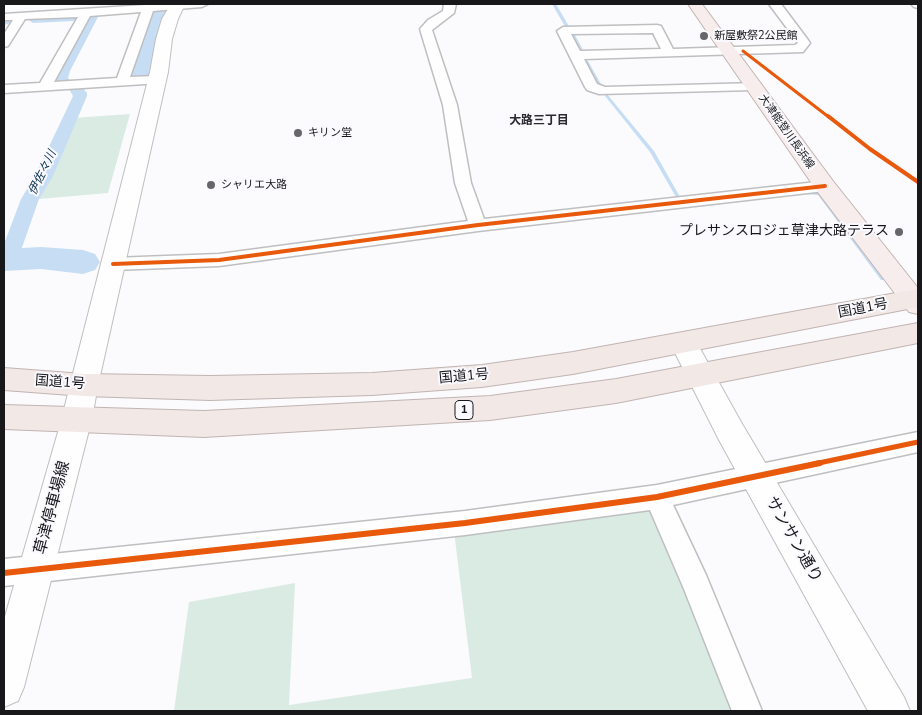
<!DOCTYPE html>
<meta charset="utf-8">
<style>
body{margin:0}
#map{position:relative;width:922px;height:715px;overflow:hidden;background:#fbfbfd;font-family:"Nunito Sans",sans-serif}
canvas{display:block}
.frame{position:absolute;inset:0;border:5px solid #18181b;pointer-events:none}
</style>
<div id="map">
<canvas width="922" height="715"></canvas>
<div class="frame"></div>
</div>
<script>
const ctx = document.querySelector('canvas').getContext('2d');
ctx.lineJoin = 'round';
function fillPath(path, color) { ctx.fillStyle = color; ctx.fill(path, 'evenodd'); }
const poly = rows => new Path2D(rows.map(r => 'M' + r).join(''));
function stroke(path, color, width, dash) { ctx.strokeStyle = color; ctx.lineWidth = width; ctx.lineCap = dash ? 'butt' : 'round'; ctx.setLineDash(dash || []); ctx.stroke(path); }
function drawText(font, color, halo, rows, align = 'center') {
  ctx.font = font + ' "Nunito Sans","Noto Sans JP",sans-serif'; ctx.lineWidth = 4; ctx.setLineDash([]); ctx.textBaseline = 'middle'; ctx.strokeStyle = halo; ctx.fillStyle = color; for (const [text, x, y, turn = 0] of rows) {
    ctx.save(); ctx.translate(x, y); ctx.rotate((+turn || 0) * Math.PI / 180); ctx.textAlign = isNaN(turn) ? turn : align; if (halo) ctx.strokeText(text, 0, 0); ctx.fillText(text, 0, 0); ctx.restore();
  }
}
const green = poly([
 [130,114,108,193,39,199,34,197,45,178,73,118],
 [653,507,709,643,734,711,174,711,189,602,295,583,289,705,472,678,454,531]
]);
const stream = poly([
 [552,4,556,4,570,28,569,29,566,28,552,4],
 [572,34,575,35,583,50,582,51,579,50,571,35,572,34],
 [585,60,588,61,601,84,600,85,597,84,584,61,585,60],
 [605,94,607,94,654,151,684,204,684,205,682,206,680,204,650,152,605,96,605,94],
 [804,192,821,193,885,278,886,279,885,280,881,280,818,195,804,194,804,192]
]);
const canal = poly([
 [92,13,98,17,70,71,68,78,73,83,71,86,81,86,87,93,87,96,53,176,39,199,18,259,15,264,4,264,4,244,21,199,35,176,73,96,69,89,71,86,61,86,54,79,56,71,86,17,92,13],
 [70,14,76,18,74,21,33,23,27,19,33,15,70,14],
 [7,16,13,20,11,23,4,25,4,17,7,16]
]);
const river = poly([
 [159,4,166,6,170,10,162,31,150,79,147,84,138,86,129,84,126,79,140,31,152,6,159,4],
 [41,247,83,250,95,254,100,262,95,270,83,274,41,269,4,271,4,249,41,247]
]);
const minor = poly([
 [161,4,208,4,202,7,153,11,130,77,156,76,161,77,163,80,161,83,4,93,4,85,40,83,78,17,25,19,8,46,4,47,4,34,13,20,4,20,4,14,161,4],
 [141,12,117,78,54,82,90,16,141,12],
 [444,4,456,4,454,13,432,30,457,105,471,183,484,219,825,181,831,182,833,186,831,190,825,191,478,231,219,266,113,270,106,268,104,264,106,260,113,258,219,254,468,221,455,183,443,105,420,29,428,20,443,11,444,4],
 [769,4,781,4,808,40,810,43,803,52,584,59,597,84,605,87,758,83,760,86,758,89,753,90,599,94,587,90,585,87,557,31,563,27,657,25,661,26,673,49,795,45,798,43,769,4],
 [653,33,661,49,580,51,571,34,653,33],
 [911,4,918,4,918,8,914,7,911,4],
 [918,432,918,452,673,505,706,575,762,711,732,711,684,589,650,510,465,535,4,586,4,559,465,511,657,485,918,432]
]);
const tertiary = poly([
 [171,4,185,4,178,19,172,39,168,72,98,385,94,393,84,396,74,393,70,385,150,72,156,39,162,19,171,4],
 [683,333,693,336,741,422,904,697,910,711,868,711,719,440,670,343,673,336,683,333]
]);
const secondary = poly([
 [84,374,94,377,98,385,92,418,24,687,18,701,4,707,4,620,62,418,70,385,74,377,84,374]
]);
const primary = poly([
 [688,4,702,4,833,181,918,288,918,314,909,312,817,191,688,4]
]);
const trunk = poly([
 [918,289,918,307,573,374,482,387,372,395,210,400,84,396,4,390,4,368,84,374,210,376,372,373,482,365,573,352,918,289],
 [918,323,918,343,616,403,490,420,204,437,4,429,4,405,204,411,490,396,616,379,918,323]
]);
const cyclewayFar3 = poly([
 [743,51,830,118]
]);
const cyclewayFar2 = poly([
 [828,116,870,149,918,182],
 [113,264,219,260,478,225,825,186]
]);
const cyclewayFar1 = poly([
 [814,464,918,442]
]);
const cycleway = poly([
 [4,573,465,523,657,497,820,463]
]);
const markers = [
 [704,36,5,"#67676a"],
 [298,133,5,"#67676a"],
 [211,185,5,"#67676a"],
 [899,232,5,"#67676a"]
];
const farPoinames = [
 ["新屋敷祭2公民館",714,36],
 ["キリン堂",308,133],
 ["シャリエ大路",221,185]
];
const farStreetnames = [
 ["大津能登川長浜線",786,132,55]
];
const farNeighbourhoodnames = [
 ["大路三丁目",539,121]
];
const farWaternames = [
 ["伊佐々川",43,173,-64]
];
const shields = [
 [464,410,18]
];
const shieldNames = [
 ["1",464,410]
];
const poiNames = [
 ["プレサンスロジェ草津大路テラス",889,232]
];
const streetNames = [
 ["国道1号",863,309,-11],
 ["国道1号",464,377,-5],
 ["国道1号",60,383,4]
];
const nearStreetnames = [
 ["草津停車場線",53,508,-75],
 ["サンサン通り",793,540,60]
];
fillPath(green, '#d9ebe3');
fillPath(stream, '#c6ddf4');
fillPath(canal, '#c6ddf4');
fillPath(river, '#c6ddf4');
stroke(minor, '#bfbfc1', 3);
stroke(tertiary, '#bfbfc1', 2);
stroke(secondary, '#bfbfc1', 2);
stroke(primary, '#c1b4b2', 2);
stroke(trunk, '#c1b4b2', 2);
fillPath(minor, '#fefeff');
fillPath(tertiary, '#fefeff');
fillPath(secondary, '#fefeff');
fillPath(primary, '#f6edec');
fillPath(trunk, '#f2e8e6');
stroke(cyclewayFar3, '#e8590c', 3);
stroke(cyclewayFar2, '#e8590c', 4);
stroke(cyclewayFar1, '#e8590c', 5);
stroke(cycleway, '#e8590c', 6);
for (const [x, y, r, color] of markers) { const dot = new Path2D(); dot.arc(x, y, r, 0, 2 * Math.PI); ctx.fillStyle = color; ctx.fill(dot); stroke(dot, '#fafafe', 2); }
drawText('11px', '#18181b', '#fafafe', farPoinames, 'left');
drawText('11px', '#18181b', '#fafafe', farStreetnames);
drawText('bold 12px', '#2a2a31', '#fafafe', farNeighbourhoodnames);
drawText('italic 12px', '#0d3351', '#fafafe', farWaternames);
for (const [x, y, w] of shields) { const box = new Path2D(); box.roundRect(x - w / 2, y - 9.5, w, 19, 4); ctx.fillStyle = '#fafafe'; ctx.fill(box); stroke(box, '#18181b', 1); }
drawText('bold 12px', '#18181b', null, shieldNames);
drawText('14px', '#18181b', '#fafafe', poiNames, 'right');
drawText('14px', '#18181b', '#fafafe', streetNames);
drawText('16px', '#18181b', '#fafafe', nearStreetnames);
</script>
